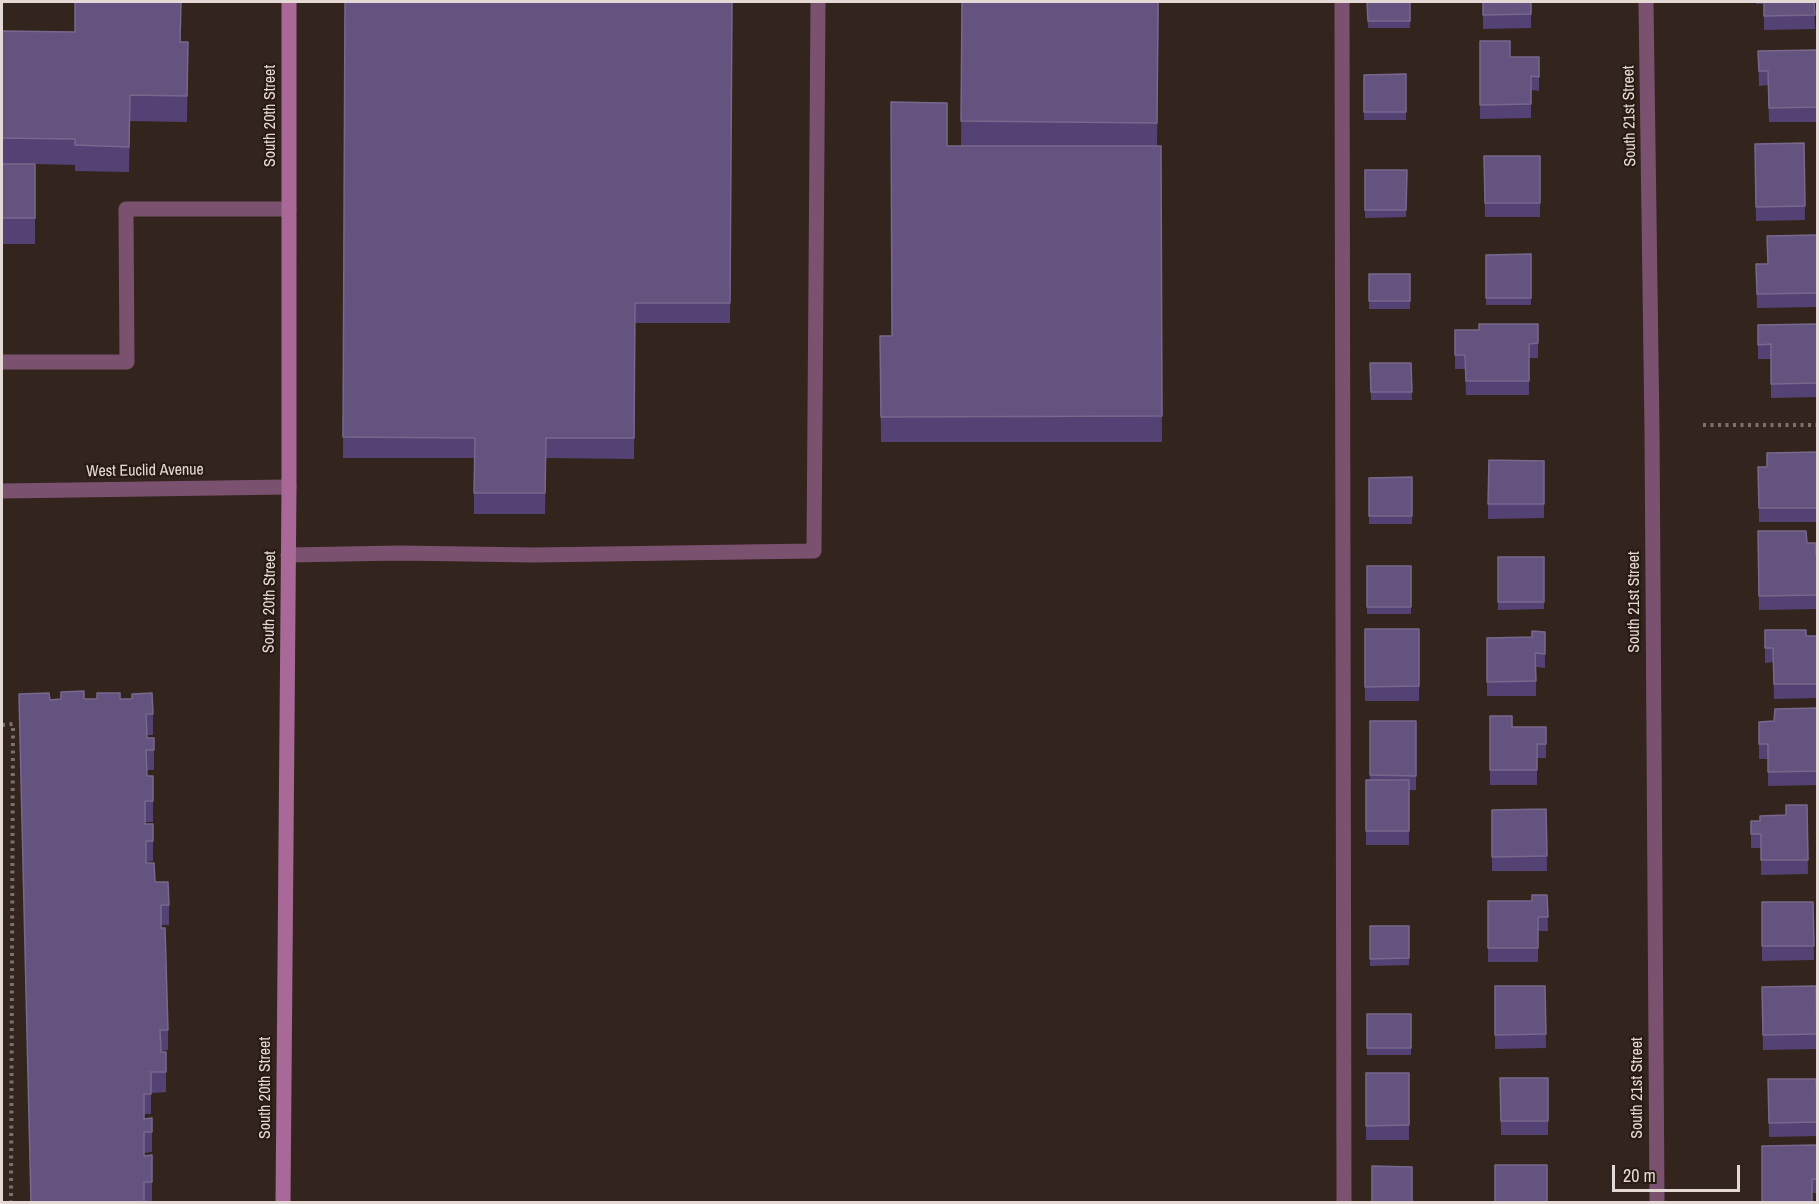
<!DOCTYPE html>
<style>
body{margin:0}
#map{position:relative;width:1819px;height:1204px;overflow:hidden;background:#34241e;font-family:"Archivo Narrow",sans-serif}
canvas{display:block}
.frame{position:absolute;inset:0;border:3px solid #e4d9d5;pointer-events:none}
.scale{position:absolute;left:1612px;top:1165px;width:128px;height:27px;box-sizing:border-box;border:3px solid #e4d9d5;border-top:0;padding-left:8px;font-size:18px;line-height:21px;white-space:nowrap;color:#e4d9d5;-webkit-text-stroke:4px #291b14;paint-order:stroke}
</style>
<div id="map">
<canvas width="1819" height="1204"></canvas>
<div class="frame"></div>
<div class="scale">20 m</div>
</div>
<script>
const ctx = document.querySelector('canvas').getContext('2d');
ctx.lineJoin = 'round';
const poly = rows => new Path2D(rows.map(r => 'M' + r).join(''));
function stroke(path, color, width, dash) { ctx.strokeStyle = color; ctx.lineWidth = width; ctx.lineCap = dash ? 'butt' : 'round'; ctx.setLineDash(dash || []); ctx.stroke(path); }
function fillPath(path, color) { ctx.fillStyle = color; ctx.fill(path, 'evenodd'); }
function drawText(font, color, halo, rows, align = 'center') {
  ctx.font = font + ' "Archivo Narrow",sans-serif'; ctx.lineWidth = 4.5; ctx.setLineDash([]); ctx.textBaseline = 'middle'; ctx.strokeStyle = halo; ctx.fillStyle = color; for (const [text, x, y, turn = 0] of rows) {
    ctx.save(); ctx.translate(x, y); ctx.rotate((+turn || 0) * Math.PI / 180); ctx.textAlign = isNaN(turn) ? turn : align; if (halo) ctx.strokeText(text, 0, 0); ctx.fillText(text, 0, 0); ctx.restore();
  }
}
const path = poly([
 [1703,425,1818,425],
 [2,725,13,724,11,1202]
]);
const lane = poly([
 [1342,2,1344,1202],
 [2,362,127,362,126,209,289,209],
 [288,555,400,553,533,555,814,551,818,2]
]);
const street = poly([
 [1646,2,1652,430,1657,1202],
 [2,491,289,487]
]);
const secondary = poly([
 [283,1202,289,487,289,2]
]);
const wall = poly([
 [345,2,732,2,730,323,635,323,634,459,546,458,545,514,474,514,474,458,343,458],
 [962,2,1159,2,1157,146,1161,146,1162,442,881,442,880,336,892,336,947,146,961,146],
 [1367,2,1410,2,1410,28,1368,28],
 [1483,2,1531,2,1531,28,1483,29],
 [1756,2,1814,2,1815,29,1764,30,1764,4,1756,4],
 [2,31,188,42,187,122,130,121,129,172,75,171,75,165,35,164,35,244,2,244],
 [1480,41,1510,57,1539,77,1539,91,1531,90,1531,118,1480,119],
 [1758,51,1818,61,1818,122,1769,122,1768,85,1759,86],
 [1406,74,1406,120,1364,120,1364,75],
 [1804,143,1805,220,1756,221,1755,144],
 [1484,156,1540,156,1540,217,1485,217],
 [1365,170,1407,170,1406,217,1365,218],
 [1818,235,1818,307,1757,308,1756,264,1768,264],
 [1531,254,1531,305,1486,305,1486,255],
 [1369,274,1410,274,1410,309,1369,309],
 [1538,324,1538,358,1529,358,1529,395,1466,395,1465,369,1455,369,1455,330,1479,330],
 [1818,324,1818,397,1771,398,1771,359,1758,359,1758,345],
 [1370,363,1411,363,1412,400,1371,400],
 [1818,452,1818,522,1759,522,1758,467,1767,467],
 [1544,461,1544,518,1488,519,1488,504],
 [1412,477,1412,524,1369,524,1369,478],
 [1758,531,1807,543,1816,555,1818,555,1818,609,1759,610],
 [1498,557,1544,557,1544,609,1498,610],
 [1367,566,1411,566,1411,614,1367,614],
 [1365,629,1419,629,1419,701,1365,701],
 [1765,630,1806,636,1818,636,1818,698,1774,699,1773,662,1765,663],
 [1545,632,1545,668,1536,667,1536,696,1487,696,1487,638,1532,637],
 [19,694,50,700,120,699,153,714,153,735,146,735,147,738,154,738,154,770,146,770,147,776,153,776,153,822,145,822,145,824,153,824,153,861,146,862,146,863,155,882,169,905,169,925,161,925,168,1030,168,1050,161,1051,166,1072,166,1092,151,1093,151,1114,144,1114,144,1119,152,1118,152,1152,144,1153,144,1156,152,1155,152,1202,31,1203],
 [1818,708,1818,785,1768,786,1768,759,1759,759,1759,722,1774,721],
 [1490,716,1512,727,1546,727,1546,758,1537,758,1537,785,1490,785],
 [1370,721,1416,721,1416,790,1409,790,1409,845,1366,845,1366,780,1370,780],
 [1807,805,1808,874,1761,875,1761,848,1751,848,1751,821,1760,821,1786,815],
 [1546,809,1547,871,1492,871,1492,810],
 [1547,895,1548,931,1538,931,1538,962,1488,962,1488,901,1532,901],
 [1762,902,1813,902,1814,960,1762,961],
 [1370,926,1409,926,1409,965,1370,966],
 [1495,986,1545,986,1546,1048,1495,1049],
 [1816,986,1817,1049,1763,1050,1762,987],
 [1367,1014,1411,1014,1411,1055,1367,1055],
 [1366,1073,1409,1073,1409,1140,1366,1140],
 [1500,1078,1548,1078,1548,1135,1501,1135],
 [1768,1079,1818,1098,1818,1136,1769,1137],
 [1818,1145,1818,1193,1812,1193,1762,1203]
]);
const building = poly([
 [75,2,181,2,180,42,188,42,187,96,130,95,129,147,75,145,75,139,2,138,2,31,75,32,75,2],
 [345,2,732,2,730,303,635,303,634,438,546,438,545,493,474,493,475,438,343,437,345,2],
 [962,2,1158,2,1157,123,961,121,962,2],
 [1367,2,1410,2,1410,21,1368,21,1367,2],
 [1483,2,1531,2,1531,14,1483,15,1483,2],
 [1764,2,1814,2,1815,15,1764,16,1764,2],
 [1480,41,1510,41,1510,57,1539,57,1539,77,1531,76,1531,104,1480,105,1480,41],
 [1817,50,1818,107,1769,108,1768,71,1759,71,1758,51,1817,50],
 [1406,74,1406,112,1364,112,1364,75,1406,74],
 [891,102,947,103,947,146,1161,146,1162,416,881,417,880,336,892,336,891,102],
 [1804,143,1805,206,1756,207,1755,144,1804,143],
 [1484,156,1540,156,1540,203,1485,203,1484,156],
 [2,164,35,164,35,218,2,218,2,164],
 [1365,170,1407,170,1406,210,1365,210,1365,170],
 [1818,235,1818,293,1757,294,1756,264,1768,264,1767,236,1818,235],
 [1531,254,1531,298,1486,298,1486,255,1531,254],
 [1369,274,1410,274,1410,301,1369,301,1369,274],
 [1479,324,1538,324,1538,343,1529,344,1529,381,1466,381,1465,355,1455,355,1455,330,1479,330,1479,324],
 [1818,324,1818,383,1771,384,1771,344,1758,345,1758,325,1818,324],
 [1370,363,1411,363,1412,392,1371,392,1370,363],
 [1818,452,1818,508,1759,508,1758,467,1767,467,1767,453,1818,452],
 [1489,460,1544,461,1544,504,1488,504,1489,460],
 [1412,477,1412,516,1369,516,1369,478,1412,477],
 [1758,531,1806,531,1807,543,1816,543,1816,555,1818,555,1818,595,1759,596,1758,531],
 [1498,557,1544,557,1544,602,1498,602,1498,557],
 [1367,566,1411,566,1411,607,1367,607,1367,566],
 [1365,629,1419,629,1419,686,1365,687,1365,629],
 [1765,630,1806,630,1806,636,1818,636,1818,684,1774,684,1773,648,1765,648,1765,630],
 [1532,631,1545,632,1545,654,1535,653,1536,681,1487,682,1487,638,1532,637,1532,631],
 [84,691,84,699,97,699,97,693,120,693,120,699,132,699,132,694,152,693,153,714,146,714,147,738,154,738,154,750,146,750,147,776,153,776,153,801,145,801,145,824,153,824,153,841,146,841,146,863,154,863,155,882,168,882,169,905,161,905,161,928,165,928,168,1030,160,1030,161,1052,166,1052,166,1072,151,1072,151,1094,144,1094,144,1119,152,1118,152,1132,144,1132,144,1156,152,1155,152,1182,144,1182,144,1203,31,1203,19,694,49,693,50,700,61,699,61,692,84,691],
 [1818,708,1818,771,1768,772,1768,744,1759,744,1759,722,1774,721,1775,709,1818,708],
 [1490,716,1512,716,1512,727,1546,727,1546,744,1537,744,1537,770,1490,770,1490,716],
 [1370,721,1416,721,1416,776,1370,775,1370,721],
 [1366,780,1409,780,1409,831,1366,831,1366,780],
 [1786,805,1807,805,1808,860,1761,860,1761,834,1751,834,1751,821,1760,821,1760,816,1786,815,1786,805],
 [1546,809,1547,856,1492,857,1492,810,1546,809],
 [1532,895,1547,895,1548,917,1538,917,1538,948,1488,948,1488,901,1532,901,1532,895],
 [1762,902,1813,902,1814,946,1762,946,1762,902],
 [1370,926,1409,926,1409,958,1370,959,1370,926],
 [1495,986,1545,986,1546,1034,1495,1035,1495,986],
 [1816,986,1817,1034,1763,1035,1762,987,1816,986],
 [1367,1014,1411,1014,1411,1048,1367,1048,1367,1014],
 [1366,1073,1409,1073,1409,1125,1366,1126,1366,1073],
 [1500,1078,1548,1078,1548,1121,1501,1121,1500,1078],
 [1768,1079,1816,1079,1818,1122,1769,1123,1768,1079],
 [1818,1145,1818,1179,1812,1179,1812,1203,1762,1203,1762,1146,1818,1145],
 [1495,1165,1547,1165,1547,1203,1495,1203,1495,1165],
 [1372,1166,1412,1167,1412,1203,1372,1203,1372,1166]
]);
const streetNames = [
 ["South 20th Street",271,116,-90],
 ["South 21st Street",1630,116,-91],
 ["West Euclid Avenue",145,471,-1],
 ["South 20th Street",270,602,-89],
 ["South 21st Street",1635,602,-90],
 ["South 20th Street",266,1088,-90],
 ["South 21st Street",1638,1088,-90]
];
stroke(path, '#7d6f6a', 4, [3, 4.5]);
stroke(lane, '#7a5270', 15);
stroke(street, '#7a5270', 15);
stroke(secondary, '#a86998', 15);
fillPath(wall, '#554274');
fillPath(building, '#64537f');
stroke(building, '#78688c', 1.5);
drawText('16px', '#e4d9d5', '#291b14', streetNames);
</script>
